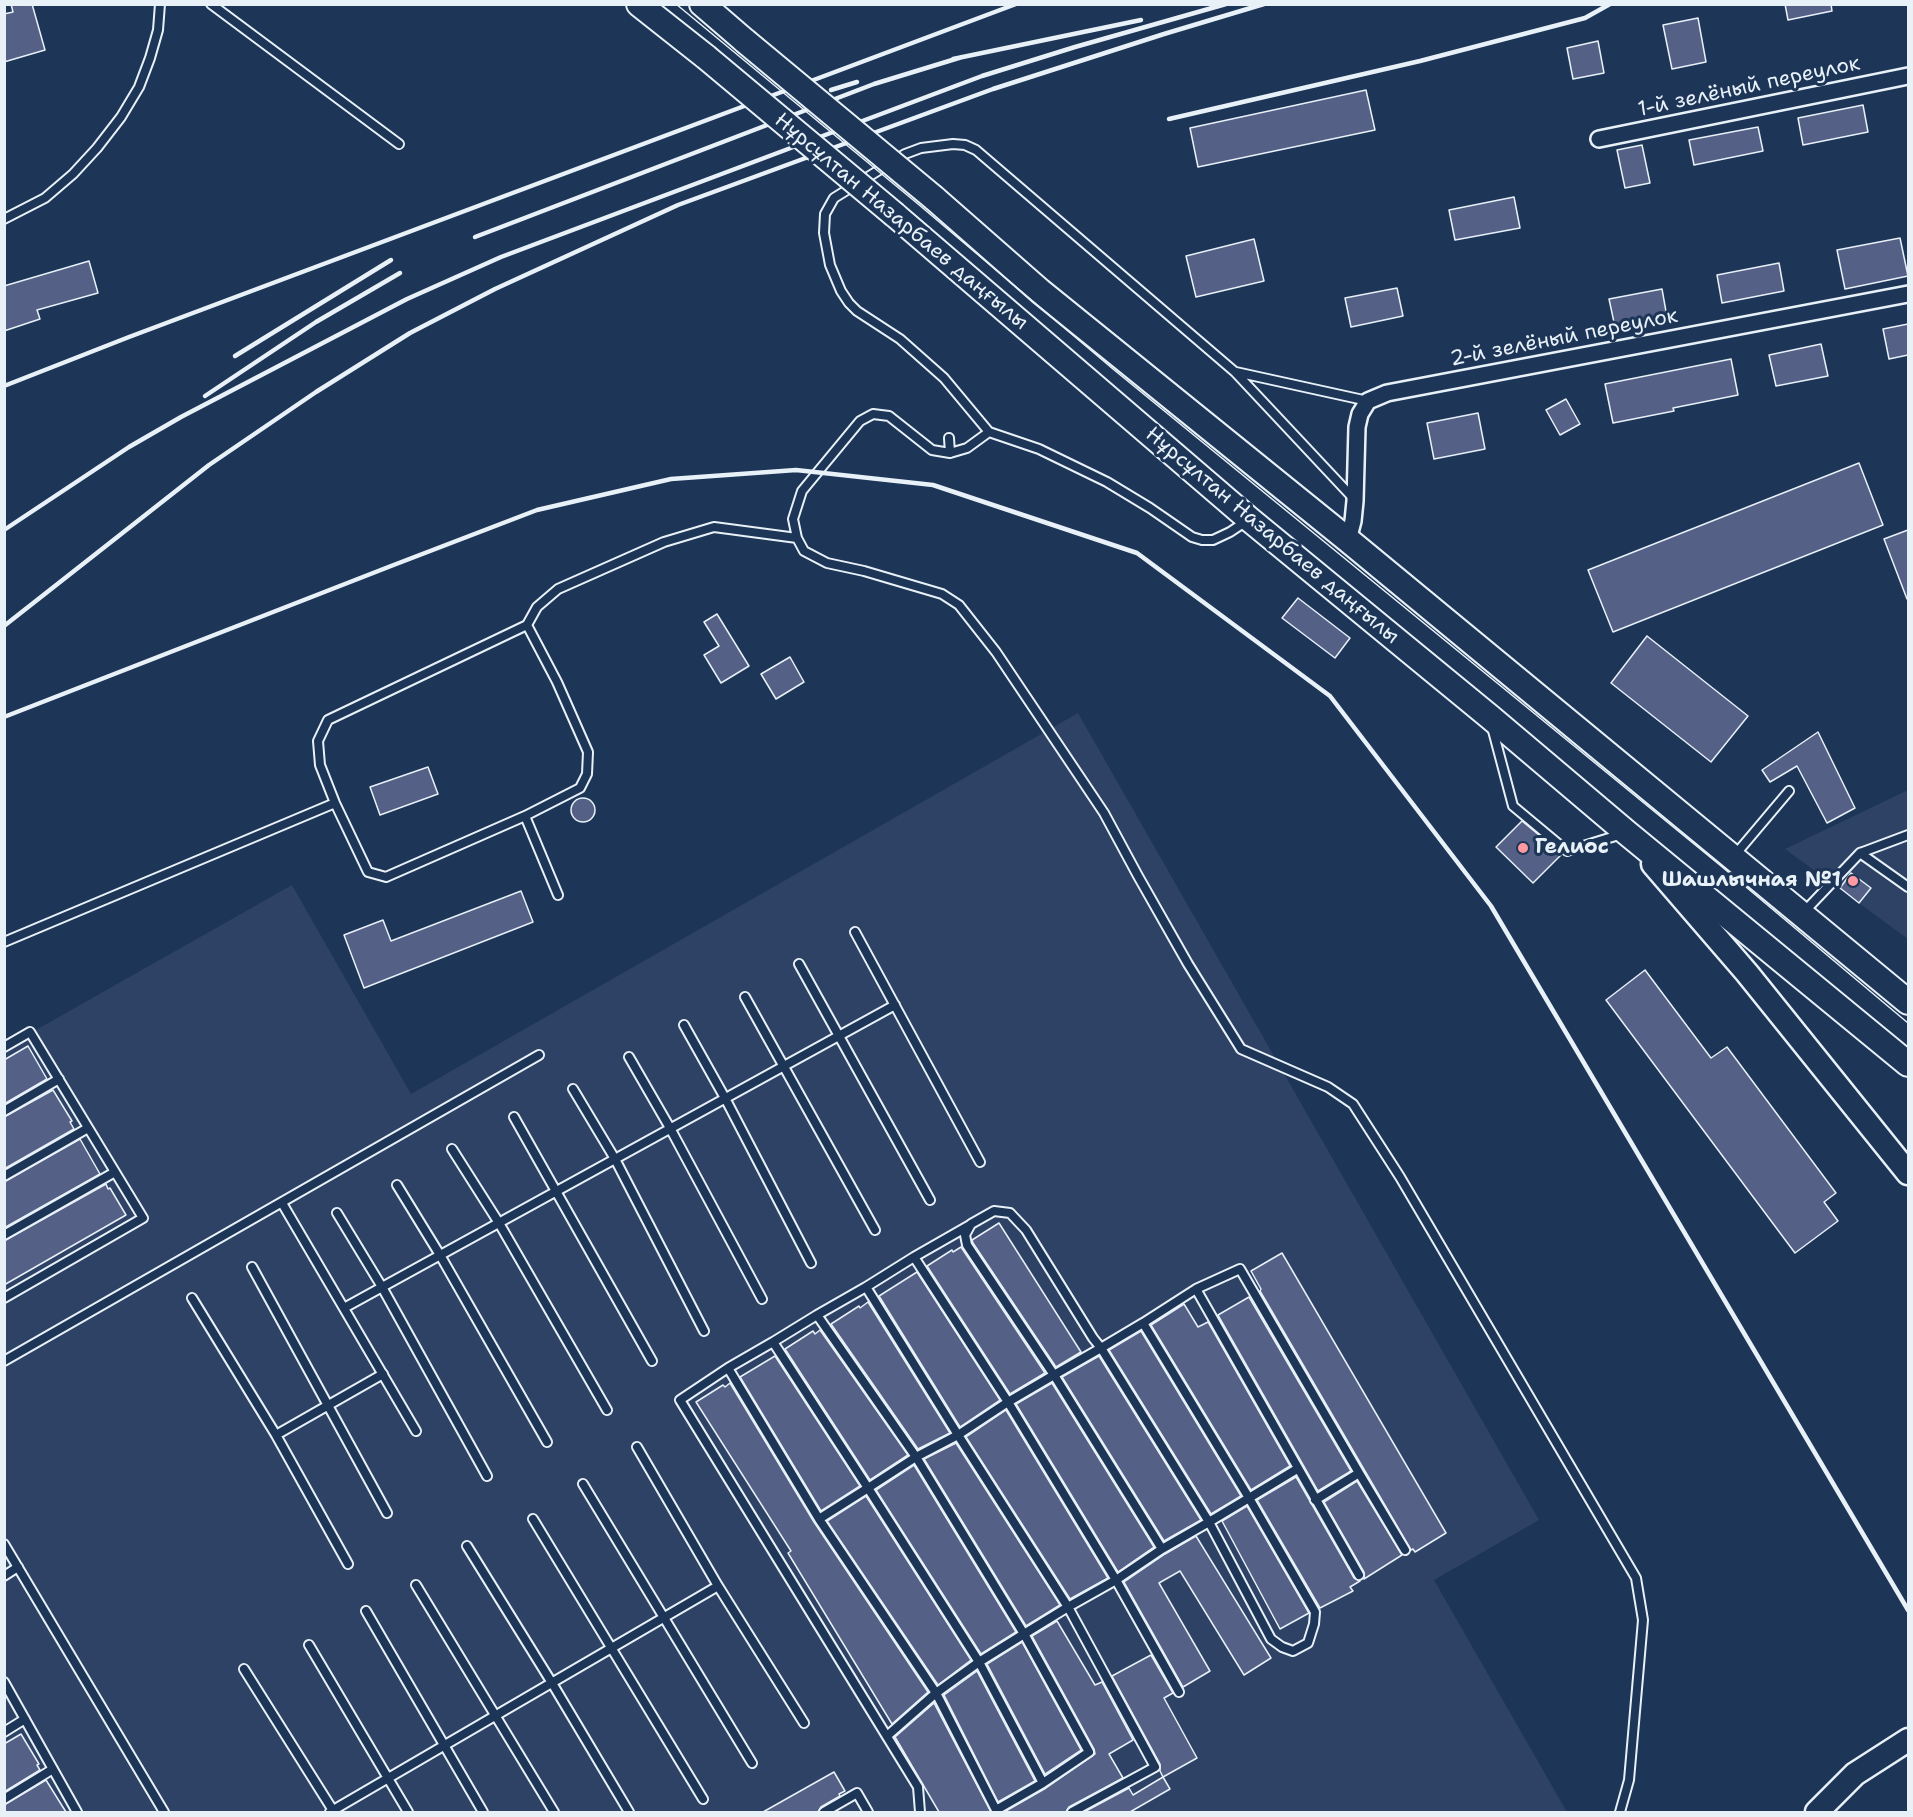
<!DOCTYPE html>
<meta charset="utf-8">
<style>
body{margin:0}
#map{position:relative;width:1913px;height:1817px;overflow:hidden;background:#1d3557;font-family:"Shantell Sans",sans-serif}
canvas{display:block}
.frame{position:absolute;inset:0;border:6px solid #e8f1f8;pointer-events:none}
</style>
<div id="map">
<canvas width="1913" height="1817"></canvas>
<div class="frame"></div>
</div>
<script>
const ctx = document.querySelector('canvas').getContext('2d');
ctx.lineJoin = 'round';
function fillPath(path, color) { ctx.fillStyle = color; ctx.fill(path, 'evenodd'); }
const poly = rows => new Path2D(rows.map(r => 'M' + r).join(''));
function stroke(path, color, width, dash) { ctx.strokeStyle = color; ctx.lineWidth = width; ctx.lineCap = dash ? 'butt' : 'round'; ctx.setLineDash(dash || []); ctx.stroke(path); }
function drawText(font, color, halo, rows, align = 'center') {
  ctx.font = font + ' "Shantell Sans",sans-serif'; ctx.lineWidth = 6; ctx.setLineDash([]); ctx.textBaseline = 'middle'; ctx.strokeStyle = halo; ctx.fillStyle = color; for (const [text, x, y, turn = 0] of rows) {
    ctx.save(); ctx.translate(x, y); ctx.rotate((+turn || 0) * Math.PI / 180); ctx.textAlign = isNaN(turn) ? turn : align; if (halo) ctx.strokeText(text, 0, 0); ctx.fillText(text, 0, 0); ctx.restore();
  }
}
const built = poly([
 [1078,713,1539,1520,1434,1580,1567,1812,5,1812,4,1048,292,885,411,1094],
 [1908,790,1908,939,1785,849]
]);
const building = poly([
 [11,4,32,4,45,50,4,62,4,14,13,12,11,4],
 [1785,4,1831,4,1832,11,1788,20,1785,4],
 [1698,18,1706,62,1672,69,1663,25,1698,18],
 [1598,41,1604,73,1573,79,1567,48,1598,41],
 [1366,90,1375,130,1198,167,1190,128,1366,90],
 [1863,105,1868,132,1803,145,1798,118,1863,105],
 [1758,127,1763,151,1694,165,1689,140,1758,127],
 [1642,145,1650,183,1625,188,1617,150,1642,145],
 [1514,197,1520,228,1455,240,1449,210,1514,197],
 [1900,238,1908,276,1845,289,1837,250,1900,238],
 [1254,239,1264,281,1196,297,1186,256,1254,239],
 [89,261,98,293,37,310,40,319,4,331,4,286,89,261],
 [1779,263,1784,291,1722,303,1717,275,1779,263],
 [1397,288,1403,316,1351,327,1345,298,1397,288],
 [1662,289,1667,317,1615,327,1609,299,1662,289],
 [1908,324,1908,355,1889,359,1883,329,1908,324],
 [1821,344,1828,376,1776,386,1769,355,1821,344],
 [1731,359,1738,395,1673,408,1674,411,1613,423,1605,384,1731,359],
 [1566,399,1580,424,1560,435,1546,410,1566,399],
 [1478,413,1485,449,1434,459,1427,423,1478,413],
 [1859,463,1883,525,1613,632,1588,570,1859,463],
 [1908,530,1908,599,1907,599,1884,539,1908,530],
 [1298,598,1350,638,1335,658,1282,618,1298,598],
 [717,614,749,666,721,683,704,655,719,646,704,622,717,614],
 [1647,636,1748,716,1711,762,1611,683,1647,636],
 [790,657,804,682,776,699,761,674,790,657],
 [1818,732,1855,808,1827,823,1797,766,1770,782,1762,770,1818,732],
 [428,767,438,794,380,815,370,787,428,767],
 '571 810a12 12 0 1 1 24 0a12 12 0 1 1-24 0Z',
 [1522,821,1562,854,1533,883,1496,847,1522,821],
 [1851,873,1871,888,1859,903,1840,888,1851,873],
 [521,891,533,922,364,988,344,935,383,920,391,941,521,891],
 [1645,970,1711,1058,1727,1047,1836,1193,1824,1202,1838,1221,1795,1253,1606,1000,1645,970],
 [28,1046,47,1079,4,1104,4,1060,28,1046],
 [53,1090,72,1121,70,1122,74,1129,4,1169,4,1117,53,1090],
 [80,1139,100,1174,4,1228,4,1182,80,1139],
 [106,1184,108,1189,110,1188,126,1215,4,1285,4,1241,106,1184],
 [999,1223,1081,1352,1056,1367,973,1243,972,1240,999,1223],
 [961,1247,1045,1373,1010,1394,927,1266,952,1250,953,1252,961,1247],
 [1282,1253,1446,1533,1415,1552,1413,1549,1411,1550,1260,1291,1261,1289,1251,1271,1282,1253],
 [917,1272,1000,1400,960,1427,879,1296,917,1272],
 [1249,1297,1351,1471,1318,1491,1218,1315,1249,1297],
 [868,1302,950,1433,918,1449,831,1324,859,1306,860,1308,868,1302],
 [1184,1304,1198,1327,1208,1322,1290,1466,1251,1490,1151,1325,1184,1304],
 [820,1330,908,1455,870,1480,785,1349,813,1331,815,1334,820,1330],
 [1141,1331,1241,1496,1211,1514,1109,1350,1141,1331],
 [775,1356,860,1486,821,1511,740,1377,775,1356],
 [1099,1356,1201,1520,1164,1541,1062,1377,1099,1356],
 [730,1383,814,1522,928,1692,892,1724,788,1553,791,1551,696,1402,723,1385,725,1387,730,1383],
 [1052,1383,1154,1547,1118,1572,1016,1404,1052,1383],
 [1006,1410,1108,1578,1070,1599,966,1437,1006,1410],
 [956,1443,1060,1605,1026,1626,924,1459,956,1443],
 [914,1465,1016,1632,981,1654,876,1490,914,1465],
 [1296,1477,1354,1578,1360,1581,1350,1587,1353,1591,1320,1608,1257,1500,1296,1477],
 [1357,1481,1402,1555,1364,1579,1364,1572,1324,1502,1357,1481],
 [866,1496,971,1660,938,1685,827,1521,866,1496],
 [1247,1506,1309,1613,1280,1629,1222,1521,1247,1506],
 [1196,1536,1271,1658,1244,1675,1180,1571,1159,1583,1210,1671,1183,1687,1124,1582,1165,1554,1196,1536],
 [1057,1621,1095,1685,1102,1682,1133,1740,1109,1754,1123,1778,1069,1807,1066,1812,1004,1812,1046,1788,1095,1754,1094,1749,1032,1636,1057,1621],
 [1022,1642,1081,1750,1045,1774,987,1664,1022,1642],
 [1151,1655,1173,1693,1164,1698,1197,1758,1163,1777,1160,1771,1160,1764,1112,1676,1151,1655],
 [977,1671,1035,1781,998,1802,944,1695,977,1671],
 [934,1703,991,1812,939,1812,895,1737,934,1703],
 [21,1734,39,1764,37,1765,40,1770,4,1792,4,1744,21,1734],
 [834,1772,845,1791,839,1794,840,1796,821,1807,818,1812,763,1812,834,1772],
 [1163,1777,1170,1789,1130,1812,1084,1812,1129,1788,1133,1795,1163,1777],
 [46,1780,66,1812,4,1812,4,1805,46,1780]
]);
const service = poly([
 [211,4,399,144],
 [4,219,45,198,73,174,97,148,121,117,139,87,150,58,158,30,160,4],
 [1236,372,1368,401],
 [989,432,967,448,950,453,932,450,889,416,873,414,860,421,802,491,793,519,797,538,804,551,827,563,864,571,942,594,959,605,996,652,1104,813,1138,876,1188,964,1241,1049,1328,1087,1353,1104,1400,1177,1636,1578,1643,1620,1629,1780,1620,1812],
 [949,438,950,453],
 [1245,522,1230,532,1213,540,1202,540,1192,537,1150,508,1107,482,1039,449,989,432,944,378,900,339,857,311,849,303,841,291,830,265,824,233,825,214,834,198,905,154,921,148,953,144,965,145,976,150,1235,372,1355,500],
 [527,625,557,682,588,752,587,774,580,788,525,816,386,877,368,872,335,803,320,765,318,741,328,720,527,625],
 [527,625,537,607,558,589,664,542,714,527,797,538],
 [1492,727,1513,806,1567,851,1622,834],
 [525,816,558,895],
 [1860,853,1908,835],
 [1735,855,1789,791],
 [1803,913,1860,853,1908,887],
 [855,932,980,1162],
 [4,942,335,803],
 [799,964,930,1200],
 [745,997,875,1230],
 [684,1025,725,1098,811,1263],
 [4,1047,30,1032,143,1218,4,1298],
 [629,1057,670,1128,762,1299],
 [573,1089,615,1159,704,1331],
 [4,1111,59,1079],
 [514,1117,652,1361],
 [452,1149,499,1223,607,1410],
 [4,1176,88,1128],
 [397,1185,440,1255,547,1442],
 [282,1203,416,1431],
 [337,1213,382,1287,487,1476],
 [4,1235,115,1172],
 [914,1257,970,1225],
 [252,1267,387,1513],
 [1196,1289,1359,1575],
 [192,1298,276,1435,348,1564],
 [344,1308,895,1005],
 [817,1315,866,1287],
 [4,1361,539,1055],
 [728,1368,773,1342],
 [276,1435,383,1374],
 [637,1447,718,1586,804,1723],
 [1359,1473,1405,1550],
 [583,1484,752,1763],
 [533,1519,703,1799],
 [819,1519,936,1693,979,1662,1024,1634,1089,1752,1043,1783],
 [4,1544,164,1812],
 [467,1546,552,1683,629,1812],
 [1162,1549,1209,1522,1271,1639,1282,1647,1293,1651,1308,1643,1314,1624,1315,1612,1249,1498,1297,1469],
 [4,1576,18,1567],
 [416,1585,554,1812],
 [366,1611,483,1812],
 [309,1645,408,1812],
 [244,1669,334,1812],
 [4,1682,77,1812],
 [4,1732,25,1719],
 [887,1736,936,1693,996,1810,1043,1783,979,1662,868,1488,916,1457,1024,1634,1068,1607,958,1435,1008,1402,1116,1580,1162,1549,1054,1375,1101,1348,1209,1522,1249,1498,1143,1323,1196,1289,1240,1269,1359,1473,1315,1500],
 [4,1799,53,1769],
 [330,1812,718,1586],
 [824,1812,857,1793,868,1812],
 [920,1812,918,1787,680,1400,728,1368,819,1519,868,1488,773,1342,817,1315,916,1457,958,1435,866,1287,914,1257,1008,1402,1054,1375,967,1245,965,1235,971,1224,994,1211,1010,1213,1026,1230,1093,1338,1101,1348,1143,1323],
 [1072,1812,1155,1767,1068,1607,1116,1580,1179,1692]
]);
const minor = poly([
 [1599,139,1908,76],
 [1348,540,1353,521,1355,501,1357,427,1360,414,1368,401,1387,393,1908,294]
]);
const secondary = poly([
 [1653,864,1747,973,1908,1173],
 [1817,1812,1855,1774,1908,1740]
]);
const primary = poly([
 [639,4,706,57],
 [702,4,745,41],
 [934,198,1040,291,1348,540,1908,1002],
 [895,215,1249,519,1490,717,1627,833,1908,1064]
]);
const tram = poly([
 [676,4,918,204,1113,369,1721,866,1908,1023]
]);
const rail = poly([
 [953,59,1141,20],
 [831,90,857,82],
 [1169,119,1420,61,1585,18,1610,4],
 [475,237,874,84,962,57],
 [235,356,391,260],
 [4,386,129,337,1016,4],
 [205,396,316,322,400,273],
 [4,530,129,447,181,417,407,299,501,257,982,76,1075,47,1226,4],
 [4,626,209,465,316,392,410,333,495,289,678,205,993,89,1164,34,1264,4],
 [4,717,391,566,537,510,671,479,796,470,933,485,1137,553,1330,696,1491,906,1908,1610]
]);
const primaryBridge = poly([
 [745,41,934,198],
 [706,57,895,215]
]);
const markers = [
 [1523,848,6,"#ff9aa2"],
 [1853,881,6,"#ff9aa2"]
];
const streetNames = [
 ["1-й зелёный переулок",1749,87,-12],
 ["Нұрсұлтан Назарбаев даңғылы",901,222,40],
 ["2-й зелёный переулок",1564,338,-11],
 ["Нұрсұлтан Назарбаев даңғылы",1272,536,40]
];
const poiNames = [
 ["Гелиос",1535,848],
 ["Шашлычная №1",1841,881,"right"]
];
fillPath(built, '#2e4265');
fillPath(building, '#556087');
stroke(building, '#e8f1f8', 1.5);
stroke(service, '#e8f1f8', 12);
stroke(minor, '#e8f1f8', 20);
stroke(secondary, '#e8f1f8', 27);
stroke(primary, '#e8f1f8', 28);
stroke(service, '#1d3557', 8);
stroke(minor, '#1d3557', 15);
stroke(secondary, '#1d3557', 22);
stroke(primary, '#1d3557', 24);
stroke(tram, '#e8f1f8', 1.5);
stroke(rail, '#e8f1f8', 4.5);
stroke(primaryBridge, '#e8f1f8', 28, []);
stroke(primaryBridge, '#1d3557', 24);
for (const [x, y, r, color] of markers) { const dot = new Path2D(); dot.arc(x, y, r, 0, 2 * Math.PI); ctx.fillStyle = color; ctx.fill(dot); stroke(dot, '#1d3557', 2); }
drawText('21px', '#e8f1f8', '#1d3557', streetNames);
drawText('bold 21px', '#e8f1f8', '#1d3557', poiNames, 'left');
</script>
